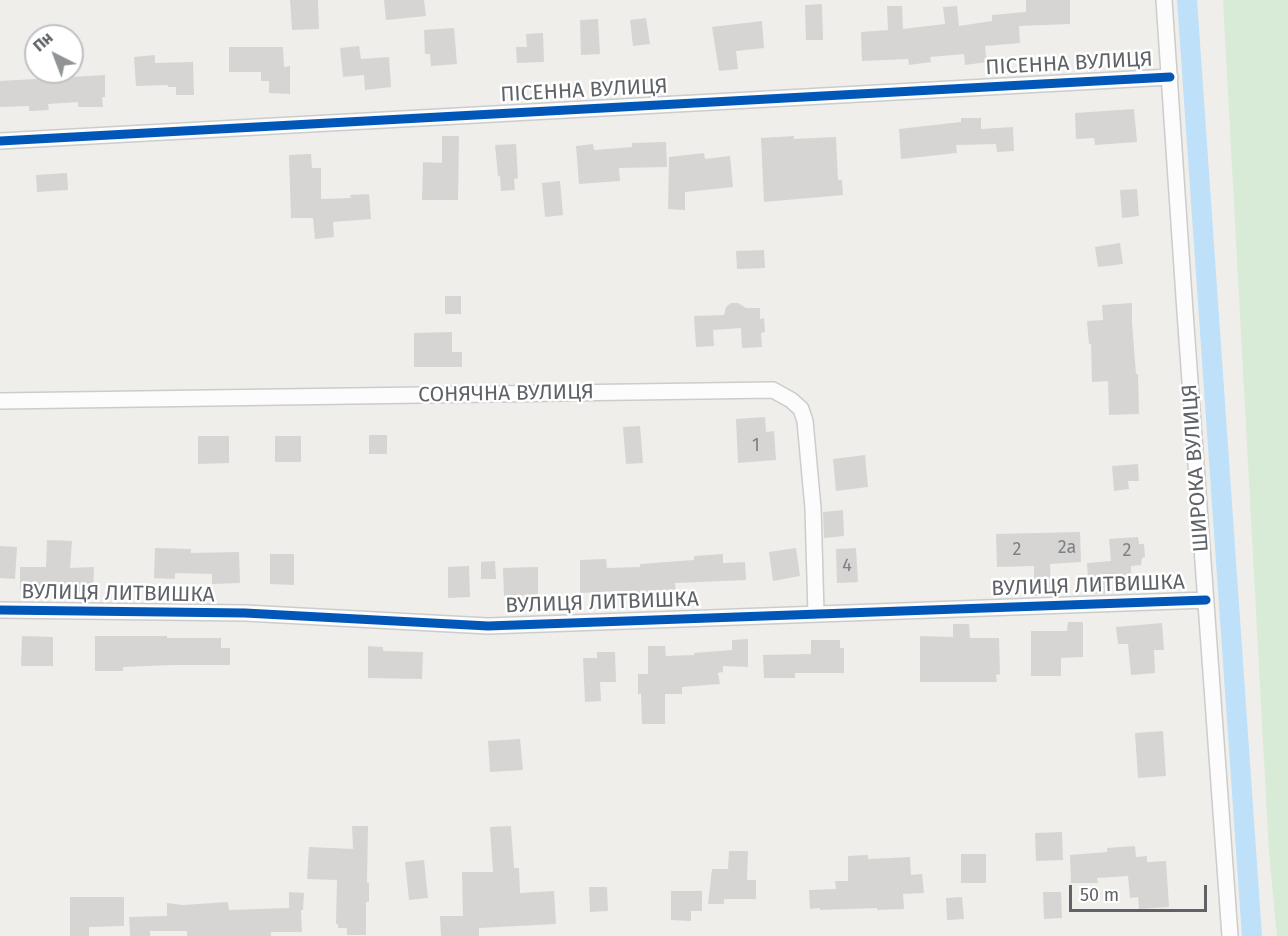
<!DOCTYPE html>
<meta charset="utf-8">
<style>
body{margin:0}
#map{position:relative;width:1288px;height:936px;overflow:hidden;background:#efeeea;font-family:"Fira Sans",sans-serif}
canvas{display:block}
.north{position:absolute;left:24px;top:24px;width:60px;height:60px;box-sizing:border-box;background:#fff;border:2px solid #bfc1c3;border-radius:50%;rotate:318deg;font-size:16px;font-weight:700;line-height:24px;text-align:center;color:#5f6368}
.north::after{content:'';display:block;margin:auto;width:21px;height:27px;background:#919496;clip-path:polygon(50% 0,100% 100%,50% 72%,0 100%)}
.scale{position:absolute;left:1069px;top:885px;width:138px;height:27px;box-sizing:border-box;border:3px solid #5f6368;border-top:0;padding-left:8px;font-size:18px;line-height:21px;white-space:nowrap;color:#5f6368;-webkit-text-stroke:4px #fff;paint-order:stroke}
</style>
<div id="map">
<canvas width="1288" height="936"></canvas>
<div class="north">Пн</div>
<div class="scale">50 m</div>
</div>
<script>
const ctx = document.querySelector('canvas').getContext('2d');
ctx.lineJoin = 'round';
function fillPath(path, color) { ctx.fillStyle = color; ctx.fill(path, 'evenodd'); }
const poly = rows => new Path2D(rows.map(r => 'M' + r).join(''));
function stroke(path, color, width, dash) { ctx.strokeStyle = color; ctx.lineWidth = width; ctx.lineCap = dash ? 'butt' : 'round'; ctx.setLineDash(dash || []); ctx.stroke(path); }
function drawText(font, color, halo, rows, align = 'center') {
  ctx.font = font + ' "Fira Sans",sans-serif'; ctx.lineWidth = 5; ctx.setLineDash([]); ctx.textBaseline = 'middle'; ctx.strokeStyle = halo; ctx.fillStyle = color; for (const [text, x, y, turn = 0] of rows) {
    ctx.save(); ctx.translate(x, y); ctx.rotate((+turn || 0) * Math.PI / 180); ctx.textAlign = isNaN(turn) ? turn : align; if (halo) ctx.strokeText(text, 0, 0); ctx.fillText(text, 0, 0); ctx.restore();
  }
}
const green = poly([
 [1223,0,1288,0,1288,936,1277,936,1269,853]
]);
const canal = poly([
 [1187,0,1252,936]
]);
const building = poly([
 [290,0,318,0,319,29,292,30],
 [384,0,424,0,426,16,386,20],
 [1026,0,1070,0,1070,24,1019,26,1020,43,985,46,987,62,965,65,964,54,930,57,931,62,909,65,908,59,862,61,861,32,888,30,887,6,902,6,903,29,945,24,943,7,957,6,959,26,992,21,992,15,1026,12],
 [822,4,823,40,806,40,805,5],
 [646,18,650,44,633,46,630,20],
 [598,19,600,54,581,55,580,20],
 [762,21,764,48,736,51,738,69,719,71,712,27],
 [454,28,457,64,431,66,430,54,425,54,424,30],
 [543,33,544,62,517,63,516,47,527,47,526,34],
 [359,46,361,59,389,57,391,87,365,90,364,75,343,77,340,48],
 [229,47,283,47,284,67,290,66,290,94,269,93,269,81,261,81,261,72,229,72],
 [155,55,155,63,193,62,194,95,176,95,176,87,168,87,168,85,136,86,134,57],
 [105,75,105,97,102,97,103,107,78,107,78,102,48,104,49,110,29,111,29,106,0,107,0,81],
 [1134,109,1137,142,1095,145,1094,138,1076,139,1075,113],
 [961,118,981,118,981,129,1013,127,1014,151,997,152,996,144,956,145,957,153,901,159,899,129,961,122],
 [442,136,459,136,458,200,422,200,423,162,442,163],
 [794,136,794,139,836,137,838,180,842,180,843,195,764,202,761,138],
 [666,142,667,167,619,168,620,181,579,184,576,146,593,144,594,150,632,147,632,143],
 [516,144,518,178,514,179,515,190,501,191,500,176,498,176,495,145],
 [704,153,705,159,730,156,733,187,685,192,685,210,668,209,669,157],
 [311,154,312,168,321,168,321,199,351,198,350,195,369,194,371,219,333,222,334,237,315,239,313,218,291,218,289,155],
 [67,173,68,190,37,192,36,175],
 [560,181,563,215,545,217,542,183],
 [1137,189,1139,216,1122,218,1120,190],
 [1120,243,1123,264,1098,267,1095,247],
 [764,250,765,268,737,269,736,251],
 [445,296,461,296,461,314,445,314],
 [731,303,738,303,746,308,760,308,760,319,764,318,765,332,761,333,762,347,742,348,741,328,713,330,714,346,696,347,694,316,724,315,726,307],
 [1132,303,1132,323,1136,374,1138,374,1139,414,1109,415,1108,381,1092,382,1091,344,1089,344,1087,321,1103,320,1102,305],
 [452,332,452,352,462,352,462,367,414,367,414,333],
 [765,417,766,432,774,431,776,460,738,463,736,419],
 [640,426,643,463,626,464,623,427],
 [369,435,387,435,387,454,369,454],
 [198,436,229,436,229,463,198,464],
 [275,436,301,436,301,462,275,462],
 [865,455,868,487,836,491,833,459],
 [1138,464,1139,481,1128,481,1129,489,1114,491,1112,466],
 [843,510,844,536,824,538,823,512],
 [1080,532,1081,562,1050,564,1051,596,1034,596,1034,566,997,567,996,534],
 [1138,537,1139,544,1144,544,1145,557,1142,558,1141,565,1131,566,1131,575,1105,577,1105,594,1089,594,1087,563,1111,561,1109,539],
 [47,540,72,541,70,568,94,567,93,593,38,589,20,590,20,567,46,567],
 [0,546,17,547,15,579,0,578],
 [155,548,191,549,191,553,239,552,240,583,212,584,212,574,175,573,175,579,154,578],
 [796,548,800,576,773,581,769,552],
 [856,548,858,582,837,583,836,549],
 [270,554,294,554,294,585,270,584],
 [723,554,723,563,745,562,746,580,675,583,676,593,619,596,619,591,580,593,580,560,606,559,607,568,640,567,640,564,694,560,694,556],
 [495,561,496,579,481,579,481,562],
 [469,566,470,597,448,598,448,567],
 [538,567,538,595,504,596,503,568],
 [1068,622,1083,622,1083,657,1061,658,1061,676,1031,676,1031,631,1067,631],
 [1162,623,1164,650,1154,650,1155,673,1131,675,1128,644,1118,644,1116,627],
 [953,624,969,624,970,638,999,638,1000,674,996,675,997,682,920,682,920,636,953,637],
 [22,636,53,637,53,666,21,666],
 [95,636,167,636,167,638,221,638,221,648,230,648,230,665,173,665,123,667,123,671,95,671],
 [748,639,748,667,723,666,723,672,718,673,720,684,682,687,682,694,665,694,665,724,642,724,641,694,638,694,638,674,648,674,648,646,665,646,666,656,694,655,694,653,732,650,732,640],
 [811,640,840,640,840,648,844,648,844,673,795,673,795,678,764,678,763,655,811,654],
 [368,646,383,647,383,651,423,652,422,679,368,678],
 [597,652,615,652,616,682,600,682,601,701,585,702,583,658,597,658],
 [1163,731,1166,776,1138,778,1135,733],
 [520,739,523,770,490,772,488,741],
 [352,826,368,826,367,883,369,883,369,902,366,902,366,935,347,935,347,928,338,928,338,924,336,924,337,880,307,879,309,847,353,849],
 [511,826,514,868,519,868,520,893,554,891,556,924,479,928,479,936,441,936,440,916,463,916,462,872,493,872,490,827],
 [1062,832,1063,860,1036,861,1035,833],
 [1135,846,1136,857,1147,856,1147,862,1166,861,1169,907,1139,909,1138,897,1130,898,1128,876,1097,878,1098,883,1071,883,1070,855,1107,852,1107,848],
 [729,851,748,851,747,880,756,880,756,899,724,899,724,904,708,904,712,869,728,869],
 [961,854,986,854,986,883,961,883],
 [868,855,868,859,910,857,911,875,922,874,924,893,903,894,904,909,877,910,877,908,820,910,820,908,810,909,809,890,836,889,835,881,848,881,848,856],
 [424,860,428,898,409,900,405,862],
 [589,887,607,887,608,911,590,912],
 [671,891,702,891,702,911,691,911,691,921,671,920],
 [289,892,304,893,303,910,301,910,302,932,271,932,271,936,187,936,187,931,150,931,150,936,130,936,129,917,167,916,167,903,183,905,228,902,229,910,289,908],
 [1043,892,1061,892,1062,918,1044,919],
 [70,897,124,897,124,926,89,927,89,936,70,936],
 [962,897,964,919,947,920,946,898]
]);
const minor = poly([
 [1164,0,1185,312,1230,936],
 [0,141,1170,77],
 [0,401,773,390,791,400,801,409,805,421,813,508,816,613],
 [0,610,245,613,488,626,1206,600]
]);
const cycleway = poly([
 [0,141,1170,77],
 [0,610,245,613,488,626,1206,600]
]);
const numberNames = [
 ["1",756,446],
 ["2а",1067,548],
 ["2",1017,550],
 ["2",1127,551],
 ["4",847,566]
];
const streetNames = [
 ["ПІСЕННА ВУЛИЦЯ",1069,64,-3],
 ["ПІСЕННА ВУЛИЦЯ",584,91,-3],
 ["СОНЯЧНА ВУЛИЦЯ",506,394,-1],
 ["ШИРОКА ВУЛИЦЯ",1196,468,-94],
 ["ВУЛИЦЯ ЛИТВИШКА",1088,586,-2],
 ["ВУЛИЦЯ ЛИТВИШКА",118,594,1],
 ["ВУЛИЦЯ ЛИТВИШКА",602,603,-2]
];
fillPath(green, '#d8ebd6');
stroke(canal, '#bfe0f9', 20);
fillPath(building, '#d6d5d3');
stroke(minor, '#cbcccc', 18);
stroke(minor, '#fdfcfc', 15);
stroke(cycleway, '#0057b8', 9);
drawText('18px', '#7e8184', null, numberNames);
drawText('21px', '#5f6368', '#fff', streetNames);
</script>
